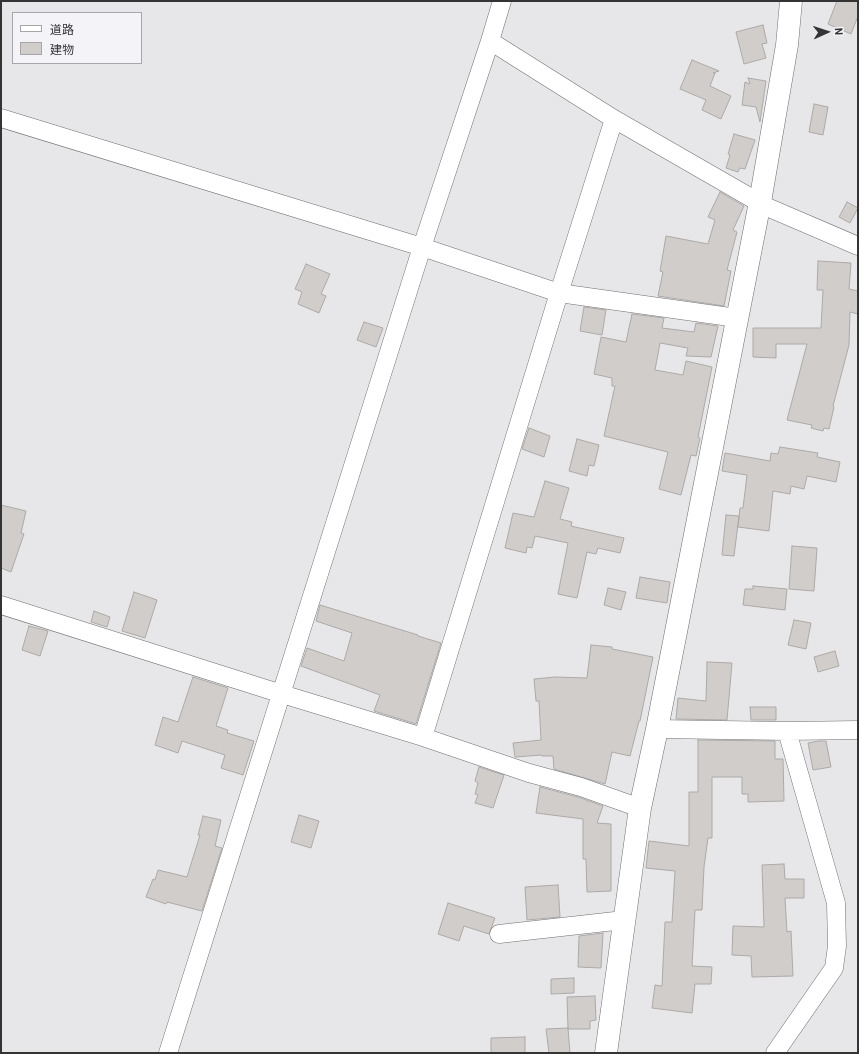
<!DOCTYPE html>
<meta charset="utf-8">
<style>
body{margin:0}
#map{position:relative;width:859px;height:1054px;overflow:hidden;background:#e7e7ea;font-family:Barlow,"Noto Sans JP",sans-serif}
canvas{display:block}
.frame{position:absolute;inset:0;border:2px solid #343435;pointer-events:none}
.legend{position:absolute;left:12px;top:12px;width:130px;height:52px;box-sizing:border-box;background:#f4f4f8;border:1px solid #a7a7aa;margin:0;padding:5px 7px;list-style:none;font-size:12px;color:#343435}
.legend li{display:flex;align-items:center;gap:8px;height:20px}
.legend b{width:20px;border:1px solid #a7a7aa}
.north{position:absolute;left:807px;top:12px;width:40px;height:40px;-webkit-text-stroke:3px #f4f4f8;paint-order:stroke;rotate:87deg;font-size:11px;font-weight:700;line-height:16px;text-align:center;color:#343435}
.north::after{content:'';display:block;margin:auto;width:14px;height:18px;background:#343435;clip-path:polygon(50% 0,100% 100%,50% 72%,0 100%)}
</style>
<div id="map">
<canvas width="859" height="1054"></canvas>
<div class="frame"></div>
<ul class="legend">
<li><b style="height:5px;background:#fff"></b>道路</li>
<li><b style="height:11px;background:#d0cdcb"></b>建物</li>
</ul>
<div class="north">N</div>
</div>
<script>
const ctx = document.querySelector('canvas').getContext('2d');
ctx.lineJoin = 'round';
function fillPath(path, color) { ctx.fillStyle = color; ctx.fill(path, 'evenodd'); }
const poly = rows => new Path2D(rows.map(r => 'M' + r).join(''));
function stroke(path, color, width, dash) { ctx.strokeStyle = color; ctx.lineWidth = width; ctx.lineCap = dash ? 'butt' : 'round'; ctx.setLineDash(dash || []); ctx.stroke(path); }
const building = poly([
 [837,1,858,1,858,16,851,34,828,24,837,1],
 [763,25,767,43,762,44,766,58,744,64,736,32,763,25],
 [692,60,719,71,713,73,715,73,710,86,731,96,721,119,702,110,706,100,680,89,692,60],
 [748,78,766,81,760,122,756,107,742,105,745,82,750,84,748,78],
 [814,104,828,107,823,135,809,132,814,104],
 [734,134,755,140,745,169,740,168,738,172,726,168,730,155,728,154,734,134],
 [720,192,744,206,733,230,737,232,727,270,731,271,724,306,658,296,663,272,660,271,666,236,708,244,715,220,708,217,720,192],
 [847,202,858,208,850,223,839,217,847,202],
 [818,261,851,263,849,289,858,291,858,314,850,312,849,345,833,406,834,407,829,429,824,428,823,431,811,428,812,425,787,420,807,344,776,344,776,358,753,357,753,328,821,328,823,290,817,290,818,261],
 [306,264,330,274,321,294,326,296,319,313,298,304,302,292,295,289,306,264],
 [584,307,606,310,602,335,580,331,584,307],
 [632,314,664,318,662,328,694,332,696,323,718,326,711,357,686,356,688,348,660,343,655,370,683,375,686,361,712,367,698,437,700,438,696,456,691,455,681,495,659,489,668,452,604,436,615,386,612,386,612,378,594,374,601,337,626,342,632,314],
 [364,322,383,328,376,347,357,340,364,322],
 [529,428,550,436,544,457,522,449,529,428],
 [577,439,599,445,594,466,589,465,587,476,569,471,577,439],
 [780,447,818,453,817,457,840,462,836,482,807,476,804,489,791,486,790,494,773,491,769,531,738,527,740,508,743,508,747,475,722,471,725,453,770,461,771,453,778,454,780,447],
 [545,481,569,488,560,519,572,522,571,526,624,538,620,553,598,548,596,554,587,552,577,598,558,594,568,543,535,536,532,548,527,547,526,553,505,548,513,513,534,517,545,481],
 [1,505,26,511,21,533,24,534,11,572,1,568,1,505],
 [726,515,739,516,734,556,722,555,726,515],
 [792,546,817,548,814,591,789,589,792,546],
 [640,577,670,582,667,603,636,598,640,577],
 [753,586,787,589,785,610,743,605,745,589,753,589,753,586],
 [608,588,626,592,621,610,604,605,608,588],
 [134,592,157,600,145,638,122,631,134,592],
 [320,605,418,635,418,636,441,643,416,724,374,711,380,695,301,666,307,648,344,661,352,633,316,621,320,605],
 [94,611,110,617,107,627,91,622,94,611],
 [794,620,811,623,806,649,788,645,794,620],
 [29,626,48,631,40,656,22,650,29,626],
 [591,645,612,647,612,649,653,657,640,721,639,721,630,756,612,752,605,784,554,769,553,756,542,756,542,755,515,757,513,743,541,740,539,701,536,701,534,679,555,677,587,678,591,645],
 [835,651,839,666,818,672,814,657,835,651],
 [707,662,732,663,727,720,676,719,678,698,706,701,707,662],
 [193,677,228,688,216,726,228,730,227,733,254,741,243,775,221,768,225,755,182,741,178,753,155,745,163,717,178,722,193,677],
 [750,707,776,707,776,720,751,720,750,707],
 [698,740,775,741,775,759,783,759,784,801,748,802,748,794,742,794,742,777,712,777,712,838,708,838,704,867,702,910,695,910,692,966,712,967,711,984,695,984,692,1013,652,1008,655,985,662,986,665,922,672,922,675,871,646,868,649,841,689,846,689,792,698,792,698,740],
 [819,741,826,741,831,767,813,770,808,743,819,741],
 [479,767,504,775,493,808,475,803,478,795,475,794,478,783,475,781,479,767],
 [540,787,578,797,603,806,597,823,611,824,611,891,587,892,586,859,583,859,583,819,536,813,540,787],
 [299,815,319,821,311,848,291,842,299,815],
 [203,816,221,820,215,846,222,848,202,911,167,902,166,904,146,897,153,879,155,880,158,870,187,877,200,835,198,835,203,816],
 [784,864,785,879,804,879,804,898,785,898,787,932,791,931,793,976,752,977,751,956,732,955,733,926,764,927,762,865,784,864],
 [558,885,560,917,527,920,525,887,558,885],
 [448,903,495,918,489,934,464,926,459,941,438,934,448,903],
 [603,933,601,968,578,967,579,936,603,933],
 [574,978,574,993,551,994,551,979,574,978],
 [595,996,596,1020,590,1021,590,1029,568,1029,567,997,595,996],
 [568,1028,570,1053,549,1053,546,1029,568,1028],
 [525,1037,525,1053,491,1053,491,1038,525,1037]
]);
const street = poly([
 [490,41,614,119,767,207,858,246],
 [1,118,422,247,559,293,737,318],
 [1,605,282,694,423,737,529,773,581,787,640,808],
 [657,729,787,731,858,730],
 [423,737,559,293,614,119],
 [499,934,624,920],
 [168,1053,422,247,490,41,502,1],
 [775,1053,834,968,837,946,836,903,787,731]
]);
const secondary = poly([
 [606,1053,640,808,657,729,760,202,787,45,791,1]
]);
fillPath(building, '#d0cdcb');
stroke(building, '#aca9a7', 1);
stroke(street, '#707073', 19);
stroke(secondary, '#707073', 23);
stroke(street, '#fff', 18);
stroke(secondary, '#fff', 22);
</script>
